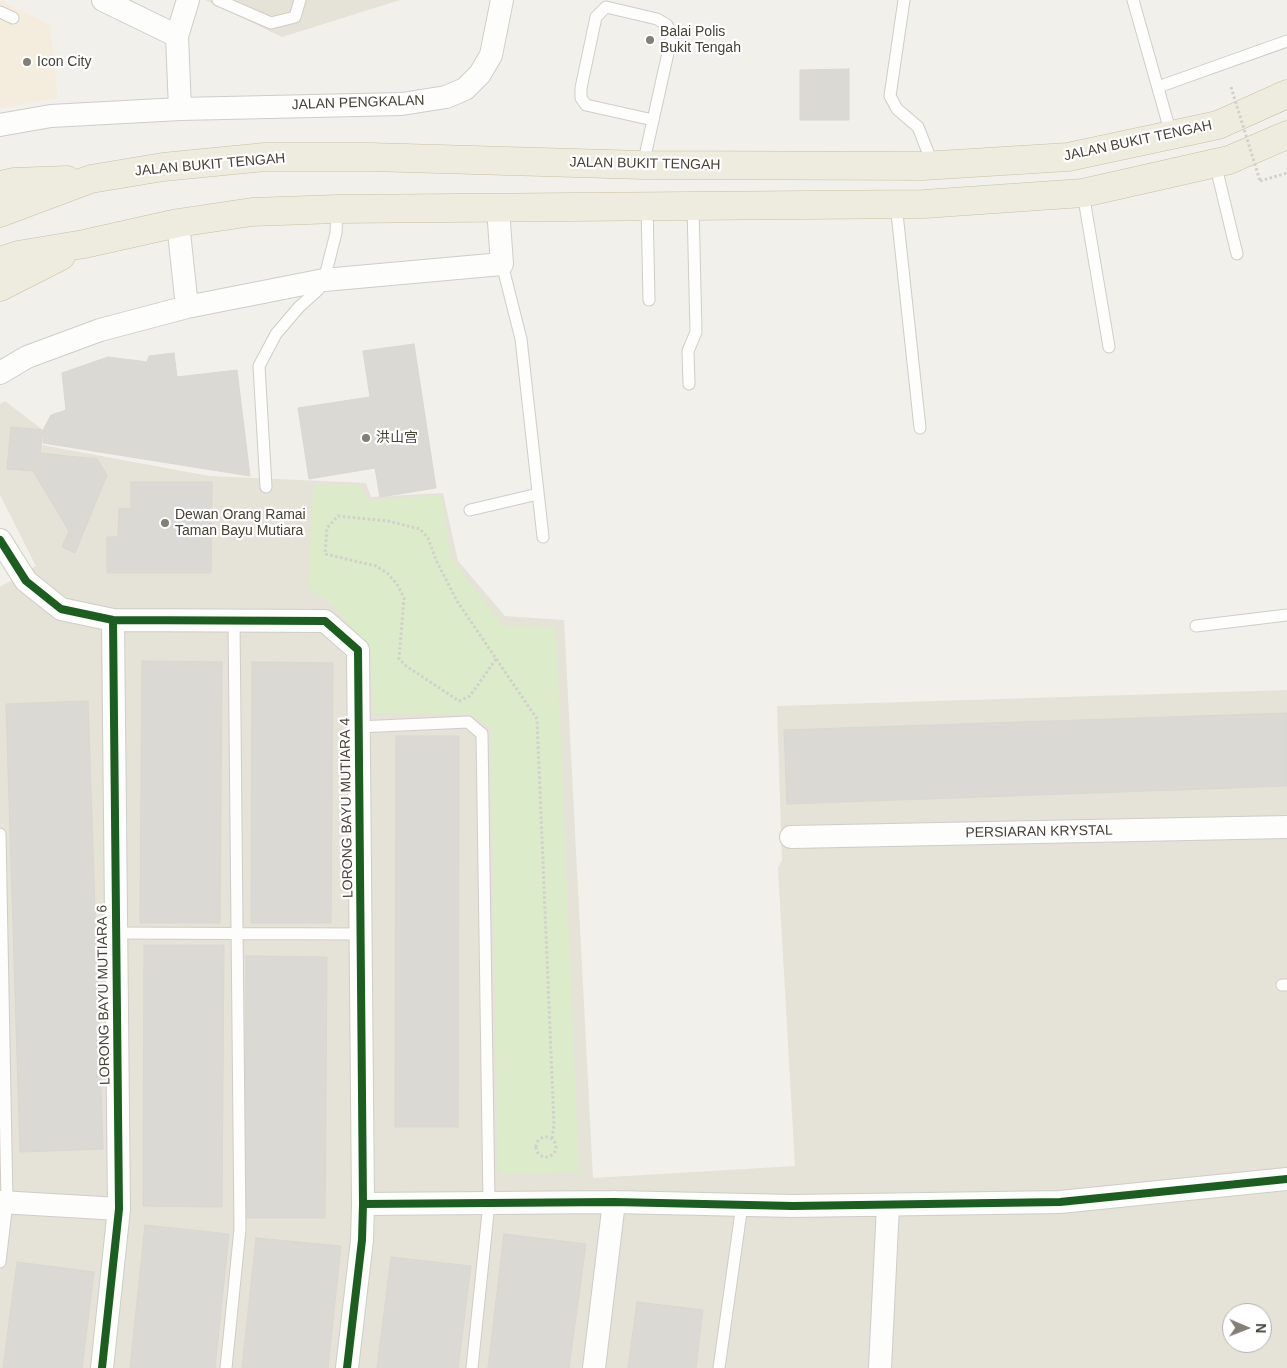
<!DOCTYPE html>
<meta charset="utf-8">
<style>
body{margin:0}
#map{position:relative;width:1287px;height:1368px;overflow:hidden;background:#f1f0ea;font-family:Helvetica,sans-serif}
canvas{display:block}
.north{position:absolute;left:1222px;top:1303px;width:50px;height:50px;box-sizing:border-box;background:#fff;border:1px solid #b5b3af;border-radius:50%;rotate:91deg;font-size:14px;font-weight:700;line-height:20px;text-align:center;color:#474236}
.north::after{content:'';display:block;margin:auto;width:18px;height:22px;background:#827f75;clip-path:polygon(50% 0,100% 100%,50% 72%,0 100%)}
</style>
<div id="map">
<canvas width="1287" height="1368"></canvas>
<div class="north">N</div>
</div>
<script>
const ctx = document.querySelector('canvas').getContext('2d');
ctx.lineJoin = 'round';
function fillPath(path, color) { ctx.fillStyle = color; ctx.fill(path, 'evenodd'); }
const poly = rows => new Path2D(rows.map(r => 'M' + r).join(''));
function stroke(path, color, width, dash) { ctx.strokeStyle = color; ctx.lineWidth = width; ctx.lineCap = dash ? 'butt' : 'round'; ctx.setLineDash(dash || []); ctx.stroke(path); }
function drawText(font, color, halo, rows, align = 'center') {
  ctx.font = font + ' Helvetica,"Noto Sans SC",sans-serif'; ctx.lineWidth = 4.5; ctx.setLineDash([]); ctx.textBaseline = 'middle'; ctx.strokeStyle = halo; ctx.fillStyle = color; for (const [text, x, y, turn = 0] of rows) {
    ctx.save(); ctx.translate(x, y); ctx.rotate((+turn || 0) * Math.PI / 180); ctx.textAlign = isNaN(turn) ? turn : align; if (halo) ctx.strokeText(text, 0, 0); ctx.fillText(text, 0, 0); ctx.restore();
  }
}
const residential = poly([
 [205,0,400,0,282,37],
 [5,401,43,430,42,445,209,476,366,483,371,497,443,493,458,561,505,616,564,620,593,1178,795,1166,778,868,782,860,777,706,1287,690,1287,1368,0,1368,0,587,36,566,0,495,0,404],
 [1232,1313,1262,1313,1262,1343,1232,1343]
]);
const commercial = poly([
 [0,0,50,25,58,98,0,108]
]);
const green = poly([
 [361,485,367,501,441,495,451,558,503,626,556,627,579,1172,498,1174,491,729,471,714,373,713,371,649,333,606,308,587,313,486]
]);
const building = poly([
 [849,69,849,120,800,120,800,70,849,69],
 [414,344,436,488,380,497,375,468,309,479,298,408,370,397,363,351,414,344],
 [174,353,177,377,237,370,250,476,43,443,44,428,51,415,66,410,62,373,108,357,147,362,149,356,174,353],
 [11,427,43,430,40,453,97,459,107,475,75,553,62,547,69,531,33,471,7,469,11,427],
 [131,482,212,482,211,573,107,573,107,537,118,537,119,508,131,509,131,482],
 [142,661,222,662,220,923,140,923,142,661],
 [252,662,333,663,331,923,251,923,252,662],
 [88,701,103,1149,20,1152,6,704,88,701],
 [1287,713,1287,786,787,804,784,730,1287,713],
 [396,736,459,736,458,1127,395,1127,396,736],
 [144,945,224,945,222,1207,143,1206,144,945],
 [246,956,327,957,325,1218,245,1218,246,956],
 [145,1225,229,1234,215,1368,130,1368,145,1225],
 [504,1234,586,1244,569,1368,488,1368,504,1234],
 [256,1238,341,1246,328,1368,242,1368,256,1238],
 [391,1257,471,1266,458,1368,377,1368,391,1257],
 [17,1262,94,1272,82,1368,3,1368,17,1262],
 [637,1302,703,1310,696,1368,628,1368,637,1302]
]);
const path = poly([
 [1260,181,1287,173],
 [496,659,470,696,459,701,406,666,399,659,404,598,397,584,387,573,376,566,325,554,327,528,338,516,388,521,420,529,428,538,436,560,457,601,537,719,554,1125,552,1138],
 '536 1147a10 10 0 1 1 20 0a10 10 0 1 1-20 0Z'
]);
const service = poly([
 [218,0,271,23,295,17,300,0],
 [904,0,890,96,897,109,918,127,933,165],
 [1133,0,1171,134],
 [0,12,13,18],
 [1158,87,1287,41],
 [1215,163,1237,254],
 [643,165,672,35,667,25,657,19,606,7,596,17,581,88,581,98,586,105,653,120],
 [1083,193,1109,347],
 [896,204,920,428],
 [647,206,649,300],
 [502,264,521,339,543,537],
 [689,384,688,351,696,332,693,206],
 [266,487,259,366,276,334,299,307,318,290,324,280,336,233,337,209],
 [470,510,538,494],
 [1196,626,1287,615],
 [358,727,468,722,482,734,489,1203,472,1368],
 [0,834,7,1202,0,1262],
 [115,933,360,934],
 [1282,985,1287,985],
 [226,1368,240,1229,234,621],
 [719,1368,742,1205]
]);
const minor = poly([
 [103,0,177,36],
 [180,109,177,36,188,0],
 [0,125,51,116,180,109,402,104,446,97,465,89,480,74,491,55,502,0],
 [178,223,187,307],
 [0,373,27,357,100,330,187,307,324,280,502,264,498,208],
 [0,540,26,581,61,609,113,620,325,621,358,650,363,1204,362,1240,347,1368],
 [791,837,1287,827],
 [0,1202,119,1209],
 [363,1204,614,1202,793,1206,1060,1202,1287,1179],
 [102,1368,119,1209,113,620],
 [594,1368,614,1202],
 [880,1368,888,1206]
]);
const trunk = poly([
 [0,185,14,182,67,180],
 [0,213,91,179,163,167,265,157,371,157,643,165,923,166,1068,157,1218,125,1287,94],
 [0,261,18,255,84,244,178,223,252,212,337,209,924,204,1083,193,1229,160,1287,135],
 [0,287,61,256]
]);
const pathBridge = poly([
 [1231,87,1260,181]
]);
const cycleway = poly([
 [0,540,26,581,61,609,113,620,325,621,358,650,363,1204,362,1240,347,1368],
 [363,1204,614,1202,793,1206,1060,1202,1287,1179],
 [102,1368,119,1209,113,620]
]);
const markers = [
 [650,40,5,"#827f75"],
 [27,62,5,"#827f75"],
 [366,438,5,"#827f75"],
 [165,523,5,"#827f75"]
];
const poiNames = [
 ["Balai Polis",660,32],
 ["Bukit Tengah",660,48],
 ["Icon City",37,62],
 ["洪山宫",376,438],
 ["Dewan Orang Ramai",175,515],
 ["Taman Bayu Mutiara",175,531]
];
const streetNames = [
 ["JALAN PENGKALAN",358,103,-2],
 ["JALAN BUKIT TENGAH",1138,141,-12],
 ["JALAN BUKIT TENGAH",645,164,1],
 ["JALAN BUKIT TENGAH",210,165,-5],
 ["LORONG BAYU MUTIARA 4",347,808,-91],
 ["PERSIARAN KRYSTAL",1039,832,-1],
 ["LORONG BAYU MUTIARA 6",104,995,-91]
];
fillPath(residential, '#e5e2d7');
fillPath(commercial, '#f4eddd');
fillPath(green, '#dcecca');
fillPath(building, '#dbd9d3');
stroke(building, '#d9d7d0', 1);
stroke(service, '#cfcdc8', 13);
stroke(minor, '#cfcdc8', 24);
stroke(trunk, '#c9bfa5', 29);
stroke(path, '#d1d0ca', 3, [2.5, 2.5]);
stroke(service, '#fdfdfc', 11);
stroke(minor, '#fdfdfc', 22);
stroke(trunk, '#eeecde', 28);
stroke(pathBridge, '#d1d0ca', 3, [2.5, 2.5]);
stroke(cycleway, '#1b5e20', 8);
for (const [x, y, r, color] of markers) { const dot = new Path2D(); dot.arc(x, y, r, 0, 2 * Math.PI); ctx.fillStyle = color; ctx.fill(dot); stroke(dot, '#fff', 2); }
drawText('14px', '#474236', '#fff', poiNames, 'left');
drawText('14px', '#474236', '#fff', streetNames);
</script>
